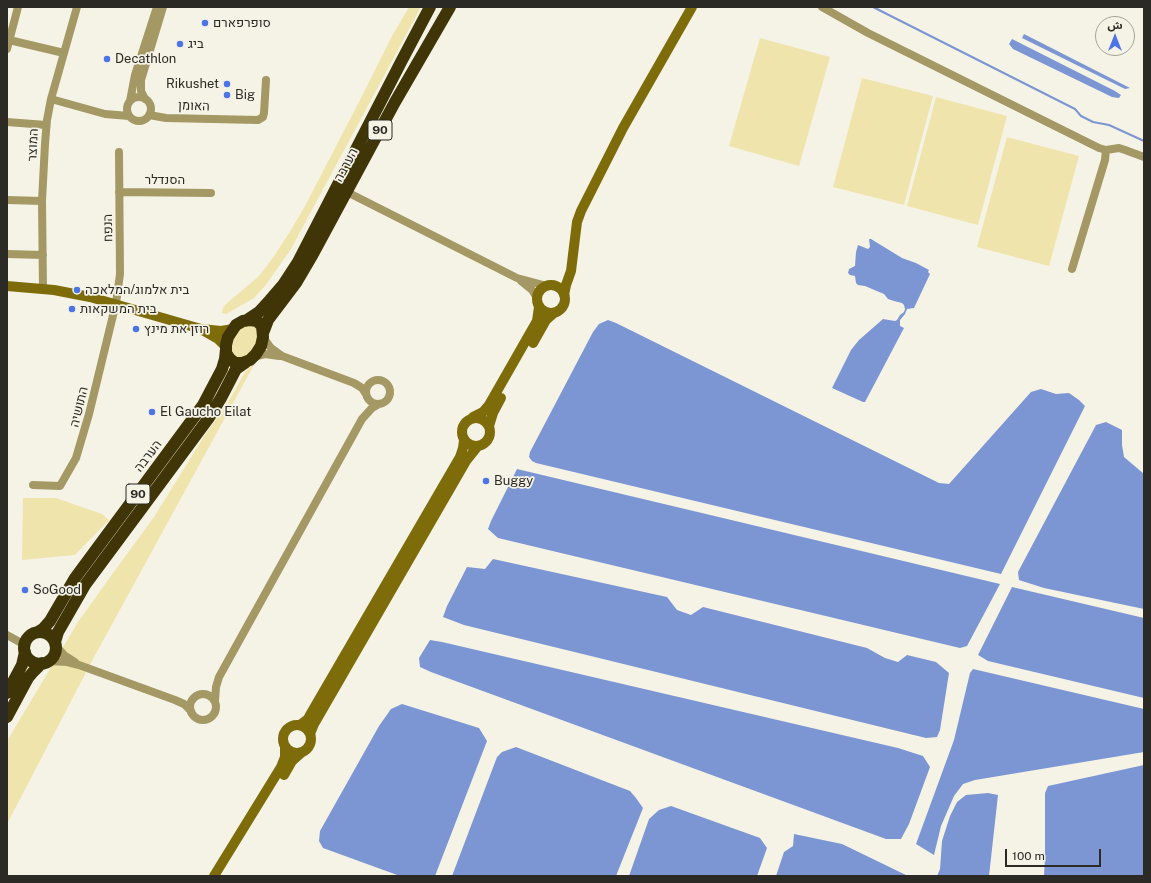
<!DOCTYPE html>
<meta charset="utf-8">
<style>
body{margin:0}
#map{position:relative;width:1151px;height:883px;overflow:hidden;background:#f5f3e6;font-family:"Public Sans","Noto Sans Arabic",sans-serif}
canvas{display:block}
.frame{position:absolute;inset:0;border:8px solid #2b2a25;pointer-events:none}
.north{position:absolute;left:1095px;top:16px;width:40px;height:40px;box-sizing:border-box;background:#f5f3e6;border:1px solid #a4a399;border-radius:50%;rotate:0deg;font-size:11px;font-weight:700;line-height:16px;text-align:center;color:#2b2a25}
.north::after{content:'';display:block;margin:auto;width:14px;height:18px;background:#4d74e7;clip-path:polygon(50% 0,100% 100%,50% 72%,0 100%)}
.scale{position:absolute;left:1005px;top:849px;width:96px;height:18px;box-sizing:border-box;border:2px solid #2b2a25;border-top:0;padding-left:5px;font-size:12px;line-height:14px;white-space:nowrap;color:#2b2a25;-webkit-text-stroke:3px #f5f3e6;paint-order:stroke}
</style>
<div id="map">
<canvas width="1151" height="883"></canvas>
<div class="frame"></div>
<div class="north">ش</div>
<div class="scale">100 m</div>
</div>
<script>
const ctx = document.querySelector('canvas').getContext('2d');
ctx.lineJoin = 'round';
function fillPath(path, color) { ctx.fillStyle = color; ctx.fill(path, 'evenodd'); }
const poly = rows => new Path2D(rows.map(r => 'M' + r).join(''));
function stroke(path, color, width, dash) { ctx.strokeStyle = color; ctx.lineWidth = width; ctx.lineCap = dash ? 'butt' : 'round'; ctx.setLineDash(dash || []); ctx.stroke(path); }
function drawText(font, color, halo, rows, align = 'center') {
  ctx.font = font + ' "Public Sans",Heebo,sans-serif'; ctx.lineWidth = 3.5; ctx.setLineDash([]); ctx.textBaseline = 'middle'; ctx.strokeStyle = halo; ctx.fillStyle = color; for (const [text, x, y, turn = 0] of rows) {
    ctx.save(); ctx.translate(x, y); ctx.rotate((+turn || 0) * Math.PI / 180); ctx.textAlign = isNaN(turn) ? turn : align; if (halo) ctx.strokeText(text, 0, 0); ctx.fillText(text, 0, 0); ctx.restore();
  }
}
const green = poly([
 [409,7,421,7,291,249,265,286,254,298,226,314,222,313,223,308,226,304,259,276,272,259,291,230,305,206,361,98,392,36],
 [760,38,830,57,799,166,729,146],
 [862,78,933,96,904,205,833,187],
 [936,97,1007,116,978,225,907,206],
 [1007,137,1079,156,1049,266,977,247],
 [250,323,259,331,253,352,239,360,230,352,236,331],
 [255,363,93,659,7,824,7,741,78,622,108,580,154,517,205,435,230,399,245,372],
 [23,498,56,498,102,514,109,520,75,555,22,560]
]);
const water = poly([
 [1024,34,1130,88,1125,89,1022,38],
 [1012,39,1115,91,1121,95,1119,98,1112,97,1013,49,1009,44],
 [869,239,871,239,902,258,916,263,929,270,928,272,930,274,914,308,907,309,905,314,900,320,900,326,904,328,865,402,863,402,832,388,851,350,859,340,883,319,895,321,897,320,900,315,904,312,905,309,904,305,902,303,894,301,888,299,884,294,865,286,858,285,856,283,855,276,850,275,848,273,849,269,855,266,856,252,858,245,868,249,870,247],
 [608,320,616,323,939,483,949,484,1031,392,1041,389,1056,394,1069,393,1079,400,1085,406,1001,574,536,463,532,461,529,457,530,452,593,332,599,324],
 [1106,422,1122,430,1122,445,1124,457,1144,474,1144,609,1044,588,1019,580,1018,572,1096,425],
 [517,469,1000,584,967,646,960,648,498,538,488,529,491,521],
 [493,559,667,597,677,610,691,615,703,607,867,648,885,658,898,662,907,655,936,662,949,673,940,730,937,737,926,738,464,625,443,617,447,606,467,567,485,569],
 [1012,587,1144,618,1144,698,988,661,978,655],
 [430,640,442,642,898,748,923,756,930,767,909,824,901,839,886,839,431,672,420,667,419,658],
 [973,669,1144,709,1144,752,975,780,963,784,954,796,941,826,934,855,916,844,954,740,970,673],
 [402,704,479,728,487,741,435,876,400,876,323,848,319,841,320,831,379,726,391,709],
 [516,747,630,791,636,798,643,808,616,876,452,876,497,757,502,752],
 [1144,765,1144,876,1044,876,1045,857,1045,793,1048,786],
 [988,793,998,795,989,876,937,876,940,869,942,841,950,816,957,802,966,795],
 [671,806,760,838,767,848,757,876,629,876,649,819,659,810],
 [794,834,842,844,908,876,776,876,784,852,793,846]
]);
const stream = poly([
 [873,7,1075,109,1081,116,1093,122,1109,125,1144,141]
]);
const street = poly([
 [822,7,868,33,1099,148,1106,150,1119,148,1125,150,1144,157],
 [9,40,64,53],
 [7,49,18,7],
 '127 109a12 12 0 1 1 24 0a12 12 0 1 1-24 0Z',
 [51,99,105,114,129,116],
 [145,99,141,91,141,80,163,7],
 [130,101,135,75,157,7],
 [149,115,166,118,258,120,263,117,264,113,266,80],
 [7,122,46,125],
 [119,192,211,193],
 [347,192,517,278,547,286],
 [7,200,42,201],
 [7,254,43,255],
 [1072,269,1105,160,1106,150],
 [521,281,532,290,537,298],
 [43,289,42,201,45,144,47,120,51,99,77,7],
 [263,337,271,348,282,356,354,383,362,388,366,394],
 [253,357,265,354,279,356],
 '366 392a12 12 0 1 1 24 0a12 12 0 1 1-24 0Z',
 [33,485,60,486,76,458,89,414,116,303,120,274,119,152],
 [7,635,25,645],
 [56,646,64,655,75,662],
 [49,661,67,662,79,665,175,700,184,704,191,711],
 '190 707a13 13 0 1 1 26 0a13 13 0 1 1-26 0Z',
 [215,701,216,687,219,677,362,419,372,408,379,404]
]);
const secondary = poly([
 '537 299a14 14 0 1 1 28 0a14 14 0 1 1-28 0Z',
 [7,286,54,290,90,297,201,329,221,331,233,329],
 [564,295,566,285,571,271,577,222,581,211,623,128,692,7],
 [204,331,218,339,226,347],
 [533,343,546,320,554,313],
 [473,417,483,412,489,405,537,321,539,307],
 '462 432a14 14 0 1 1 28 0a14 14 0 1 1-28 0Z',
 [489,426,493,413,501,398],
 '283 739a14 14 0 1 1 28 0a14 14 0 1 1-28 0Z',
 [300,725,308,719,310,715,460,457,463,448,464,440],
 [310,734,314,724,466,461,478,446],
 [284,775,292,761,301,753],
 [214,876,281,767,285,757,285,748]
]);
const highway = poly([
 [247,320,259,312,270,300,283,285,298,262,401,62,430,7],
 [250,320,257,321,262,326,263,337,261,346,256,354,250,360,242,363,235,363,230,359,226,353,226,345,228,337,236,325,243,321,250,320],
 [263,333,268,320,296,283,313,254,395,102,450,7],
 [38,632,43,629,50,621,75,578,203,405,222,369,225,359,226,349],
 '24 648a16 16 0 1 1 32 0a16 16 0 1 1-32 0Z',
 [55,642,58,632,85,585,208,419,221,398,236,369,246,362],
 [7,693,22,665,25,652],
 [7,717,28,678,33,672,42,663]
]);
const markers = [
 [205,23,4,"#4d74e7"],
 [180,44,4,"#4d74e7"],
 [107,59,4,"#4d74e7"],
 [227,84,4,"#4d74e7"],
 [227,95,4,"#4d74e7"],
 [77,290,4,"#4d74e7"],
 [72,309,4,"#4d74e7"],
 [136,329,4,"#4d74e7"],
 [152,412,4,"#4d74e7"],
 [486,481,4,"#4d74e7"],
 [25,590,4,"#4d74e7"]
];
const shields = [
 [380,130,24],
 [138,494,24]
];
const shieldNames = [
 ["90",380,130],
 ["90",138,494]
];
const poiNames = [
 ["סופרפארם",213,23],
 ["ביג",188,44],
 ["Decathlon",115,59],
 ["Rikushet",219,84,"right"],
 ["Big",235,95],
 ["בית אלמוג/המלאכה",85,290],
 ["בית המשקאות",80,309],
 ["רוזן את מינץ",144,329],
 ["El Gaucho Eilat",160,412],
 ["Buggy",494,481],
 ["SoGood",33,590]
];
const streetNames = [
 ["האומן",194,106,2],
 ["המוצר",33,145,-87],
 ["הערבה",346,165,-62],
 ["הסנדלר",165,180],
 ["הנפח",108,228,-91],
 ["התושיה",79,407,-76],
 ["הערבה",148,456,-53]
];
fillPath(green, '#f0e4ad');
fillPath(water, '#7c95d3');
stroke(stream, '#7c95d3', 2);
stroke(street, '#a49865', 8);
stroke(secondary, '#7e6c0b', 10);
stroke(highway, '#3f3507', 12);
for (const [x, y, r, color] of markers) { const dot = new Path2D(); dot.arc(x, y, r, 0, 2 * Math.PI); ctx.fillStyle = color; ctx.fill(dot); stroke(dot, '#f5f3e6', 1.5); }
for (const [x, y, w] of shields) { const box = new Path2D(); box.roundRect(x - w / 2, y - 10, w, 20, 3); ctx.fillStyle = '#f5f3e6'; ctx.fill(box); stroke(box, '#2b2a25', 1); }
drawText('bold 12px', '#2b2a25', null, shieldNames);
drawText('13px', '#2b2a25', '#f5f3e6', poiNames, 'left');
drawText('13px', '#2b2a25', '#f5f3e6', streetNames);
</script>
